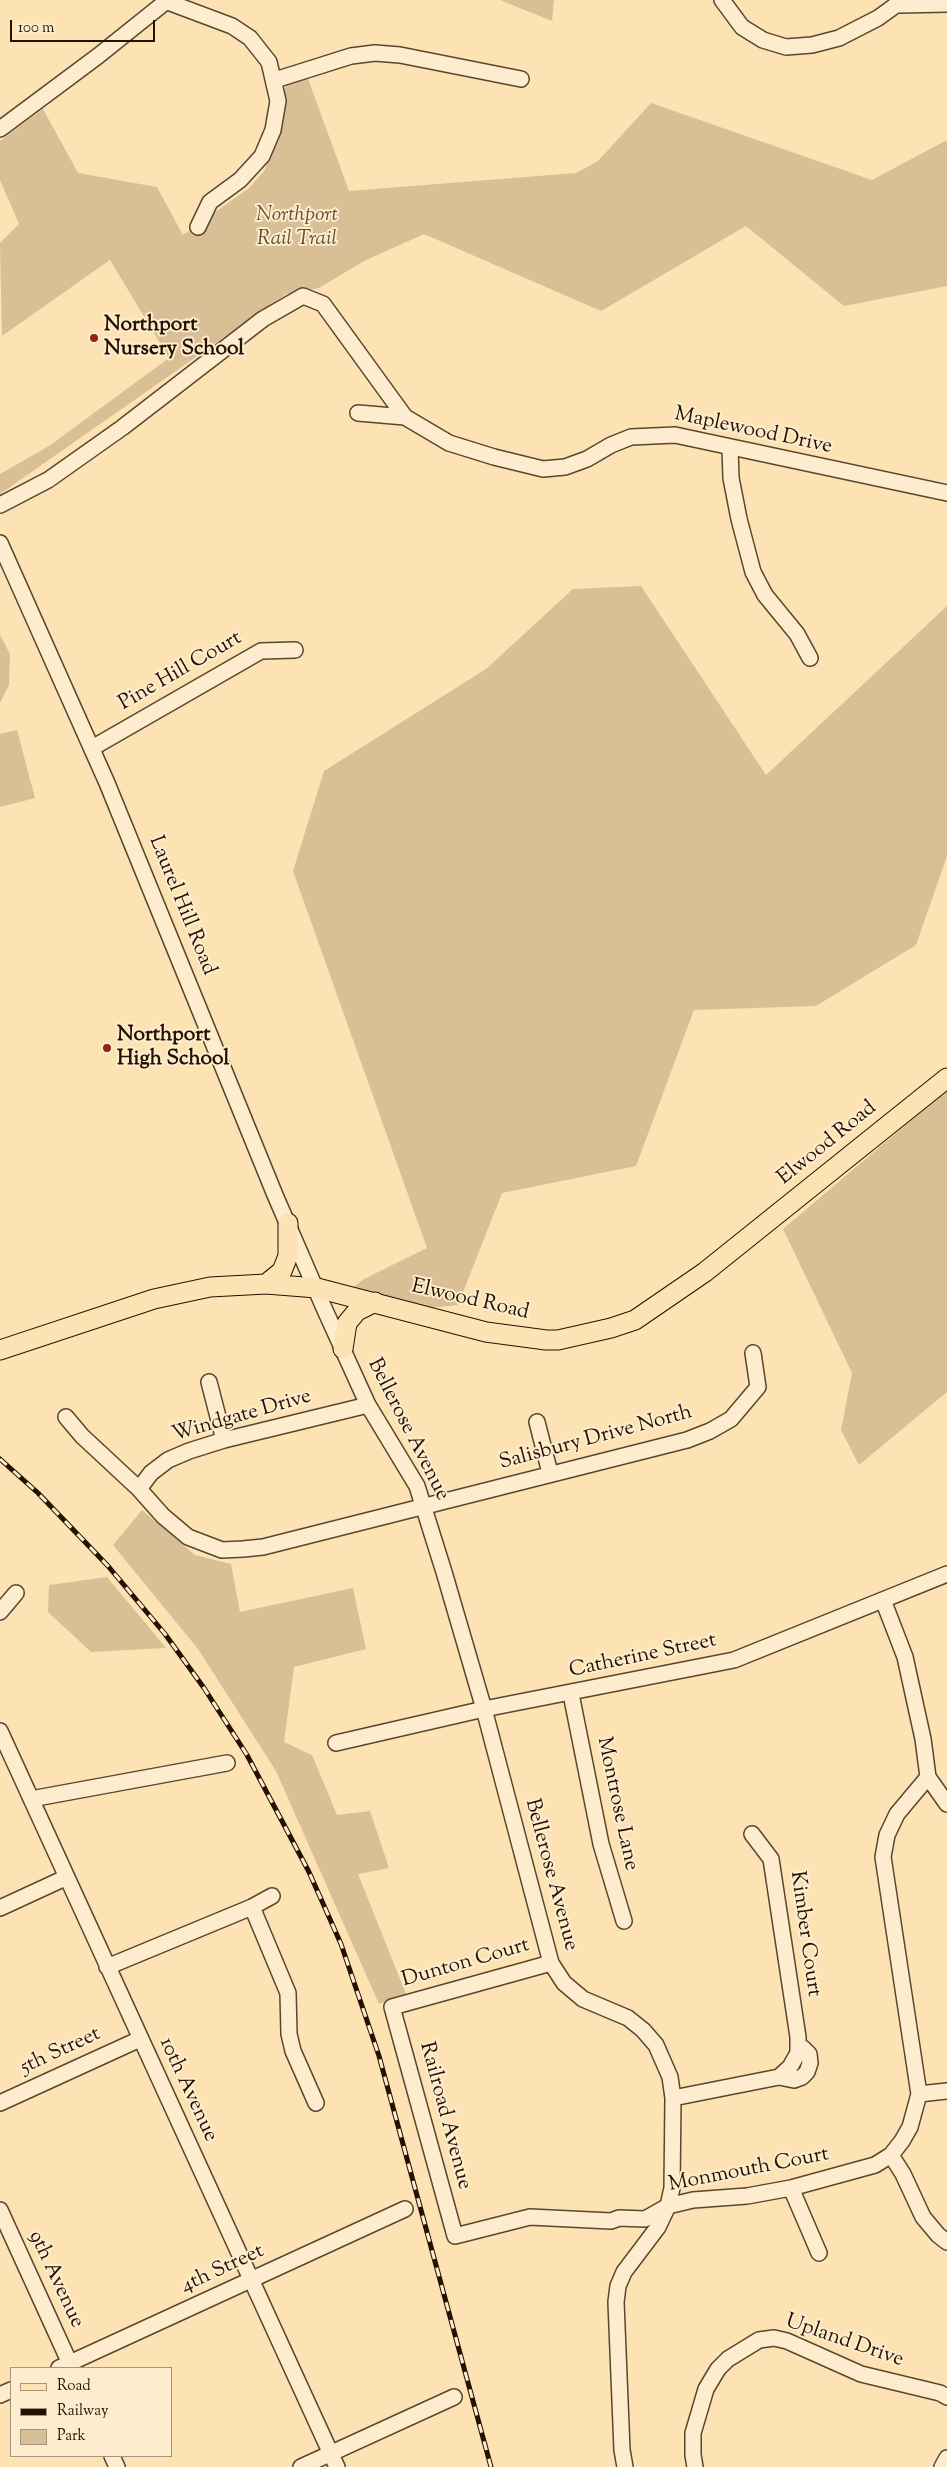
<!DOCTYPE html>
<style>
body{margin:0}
#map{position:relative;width:947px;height:2467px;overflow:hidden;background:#fde2b4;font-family:"Sorts Mill Goudy",serif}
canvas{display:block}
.legend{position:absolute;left:10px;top:2367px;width:162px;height:90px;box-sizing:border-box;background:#feecce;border:1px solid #a6957c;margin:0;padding:6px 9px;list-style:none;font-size:15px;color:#221300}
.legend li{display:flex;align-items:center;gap:10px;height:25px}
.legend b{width:25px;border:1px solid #a6957c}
.scale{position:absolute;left:10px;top:20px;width:145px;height:22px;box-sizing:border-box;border:2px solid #221300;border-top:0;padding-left:6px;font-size:15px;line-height:18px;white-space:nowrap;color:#221300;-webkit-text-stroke:4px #feecce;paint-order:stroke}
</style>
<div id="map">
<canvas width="947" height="2467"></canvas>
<ul class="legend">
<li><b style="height:6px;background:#fde2b4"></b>Road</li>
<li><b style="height:6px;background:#221300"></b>Railway</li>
<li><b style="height:14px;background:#d8bf95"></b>Park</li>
</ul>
<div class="scale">100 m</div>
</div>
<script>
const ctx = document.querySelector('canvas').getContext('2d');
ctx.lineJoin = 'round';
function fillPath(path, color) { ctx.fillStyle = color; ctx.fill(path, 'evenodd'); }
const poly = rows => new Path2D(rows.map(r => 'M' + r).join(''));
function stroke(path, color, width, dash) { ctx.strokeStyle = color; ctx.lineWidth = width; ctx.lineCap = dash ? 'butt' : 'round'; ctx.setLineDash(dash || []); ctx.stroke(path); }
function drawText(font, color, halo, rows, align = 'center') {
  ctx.font = font + ' "Sorts Mill Goudy",serif'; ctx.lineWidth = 4; ctx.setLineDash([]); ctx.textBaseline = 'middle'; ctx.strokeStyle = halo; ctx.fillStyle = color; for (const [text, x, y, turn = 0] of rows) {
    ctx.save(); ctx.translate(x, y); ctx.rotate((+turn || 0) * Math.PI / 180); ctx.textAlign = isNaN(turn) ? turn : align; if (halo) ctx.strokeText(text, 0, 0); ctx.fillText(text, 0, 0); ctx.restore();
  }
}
const green = poly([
 [500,0,554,0,552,21],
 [308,79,349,191,576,173,598,161,651,103,872,180,947,140,947,286,844,306,746,226,601,311,424,234,364,261,319,288,286,294,0,494,0,474,49,446,169,358,110,260,2,336,0,243,19,224,0,180,0,141,43,109,78,173,157,187,183,235,249,188,265,170,287,80],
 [641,586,766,775,947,606,947,856,916,945,816,1006,694,1010,636,1166,502,1193,458,1305,393,1312,335,1301,364,1279,427,1248,293,871,324,771,486,669,573,589],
 [0,635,10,654,9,685,0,703],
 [17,730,35,798,0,807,0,734],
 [947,1090,947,1392,859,1465,841,1430,852,1373,783,1229],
 [142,1510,195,1555,231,1564,240,1612,353,1588,366,1649,294,1667,284,1742,312,1755,337,1815,370,1811,389,1868,358,1874,406,1994,379,2004,276,1771,198,1649,113,1545],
 [107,1577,166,1648,91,1652,48,1612,49,1585]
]);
const minor = poly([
 [169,0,168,2,232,26,250,38,269,62,278,101,273,130,262,156,240,180,210,202,198,227],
 [722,0,742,27,763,40,786,47,812,45,839,38,878,18,903,0],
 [899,5,947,4],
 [275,80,351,56,375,53,400,55,521,79],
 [0,129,98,56,168,0],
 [358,413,405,417],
 [730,448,731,478,739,519,753,572,765,595,797,634,810,658],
 [0,505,48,480,123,427,263,319,303,296,323,304,405,417,449,443,494,457,543,469,565,467,587,459,611,445,631,437,675,435,947,493],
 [0,543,107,783,275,1195,324,1308,368,1405,417,1486,444,1572,484,1709,551,1963,564,1983,583,1999,628,2018,643,2030,656,2045,670,2077,673,2098,672,2188,668,2206,658,2227,624,2272,618,2286,616,2302,622,2450,625,2467],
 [92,748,261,651,295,650],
 [209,1382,224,1440],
 [66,1417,82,1436,139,1489,163,1516,188,1537,222,1550,243,1549,263,1547,687,1440,710,1431,731,1419,758,1387,753,1353],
 [537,1422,550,1473],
 [139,1489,151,1473,168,1460,189,1451,224,1440,368,1405],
 [883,1600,905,1657,923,1739,928,1777,947,1804],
 [0,1612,16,1593],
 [571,1694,601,1844,624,1921],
 [0,1731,337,2467],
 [336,1743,484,1709,734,1660,947,1574],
 [31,1799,227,1763],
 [252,1907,288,1993,289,2034,293,2051,316,2103],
 [0,1908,65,1878],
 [551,1963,392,2007,455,2236,530,2217,611,2221,619,2218,645,2219,668,2206,693,2200,747,2196,791,2188,875,2165,891,2155,902,2141,910,2127,919,2094,883,1857,887,1835,897,1814,928,1777],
 [107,1967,252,1907,272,1896],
 [779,2077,794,2080,802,2077,807,2072,810,2063,809,2054,803,2048,798,2047],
 [919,2094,947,2091],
 [673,2098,779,2077,790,2067,798,2053,798,2037,771,1859,752,1834],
 [0,2103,140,2039],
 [891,2155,903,2174,923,2217,938,2235,947,2242],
 [791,2188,819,2253],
 [0,2210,72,2368],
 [59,2368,405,2209],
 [0,2395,11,2390],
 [112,2456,117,2467],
 [301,2467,454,2397],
 [695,2467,693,2455,693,2433,706,2389,718,2369,728,2359,759,2340,774,2338,787,2341,861,2374,940,2393,947,2397],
 [942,2467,947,2458]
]);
const major = poly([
 [266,1284,282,1271,288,1256,288,1223],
 [343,1349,347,1323,357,1311,375,1302],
 [0,1350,154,1299,210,1287,266,1284,317,1288,486,1332,546,1340,558,1340,611,1328,635,1320,705,1272,947,1078]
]);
const rail = poly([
 [0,1459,38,1493,108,1566,165,1634,204,1688,247,1755,309,1872,341,1944,379,2056,491,2467]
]);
const markers = [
 [94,338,5,"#8f2418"],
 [107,1048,5,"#8f2418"]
];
const parkNames = [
 ["Northport",297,216],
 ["Rail Trail",297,240]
];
const poiNames = [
 ["Northport",104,326],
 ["Nursery School",104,350],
 ["Northport",117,1036],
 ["High School",117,1060]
];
const streetNames = [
 ["Maplewood Drive",753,432,12],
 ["Pine Hill Court",181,672,-30],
 ["Laurel Hill Road",181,906,68],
 ["Elwood Road",828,1144,-39],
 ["Elwood Road",470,1301,13],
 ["Windgate Drive",242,1417,-16],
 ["Bellerose Avenue",407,1430,63],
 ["Salisbury Drive North",596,1439,-15],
 ["Catherine Street",643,1657,-12],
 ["Montrose Lane",616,1804,78],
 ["Bellerose Avenue",550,1875,75],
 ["Kimber Court",804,1934,82],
 ["Dunton Court",466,1964,-16],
 ["5th Street",61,2052,-25],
 ["10th Avenue",187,2090,65],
 ["Railroad Avenue",444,2116,75],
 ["Monmouth Court",749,2171,-11],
 ["4th Street",223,2270,-25],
 ["9th Avenue",55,2280,65],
 ["Upland Drive",844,2342,19]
];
fillPath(green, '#d8bf95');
stroke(minor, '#59472d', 18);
stroke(major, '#221300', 21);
stroke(minor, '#feecce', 15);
stroke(major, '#fde2b4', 19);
stroke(rail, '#221300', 5);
stroke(rail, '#feecce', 3, [9]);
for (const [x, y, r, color] of markers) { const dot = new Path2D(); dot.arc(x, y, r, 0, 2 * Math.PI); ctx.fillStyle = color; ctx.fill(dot); stroke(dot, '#feecce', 2); }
drawText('italic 21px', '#624f34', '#feecce', parkNames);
drawText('bold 21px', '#221300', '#feecce', poiNames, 'left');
drawText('21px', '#221300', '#feecce', streetNames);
</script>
